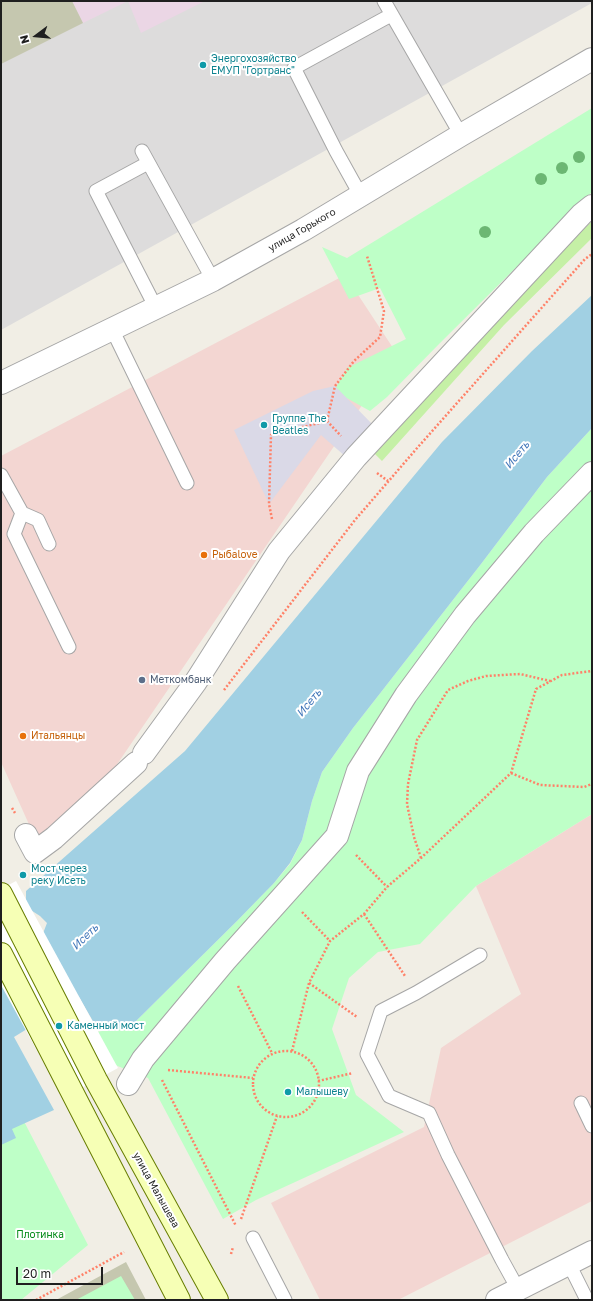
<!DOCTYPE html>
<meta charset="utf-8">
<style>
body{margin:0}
#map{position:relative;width:593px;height:1301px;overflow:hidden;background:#f1eee5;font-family:"Golos Text",sans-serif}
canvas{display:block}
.frame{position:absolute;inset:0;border:2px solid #1f1f1f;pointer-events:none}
.north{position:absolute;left:16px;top:16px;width:40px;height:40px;-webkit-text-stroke:3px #fff;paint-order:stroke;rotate:254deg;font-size:11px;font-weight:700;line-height:16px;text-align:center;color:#1f1f1f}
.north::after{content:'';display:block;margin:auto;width:14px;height:18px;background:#1f1f1f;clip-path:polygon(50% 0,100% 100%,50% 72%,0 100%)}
.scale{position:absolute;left:16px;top:1267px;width:87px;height:18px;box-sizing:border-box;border:2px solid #1f1f1f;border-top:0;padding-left:5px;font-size:12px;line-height:14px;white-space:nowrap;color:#1f1f1f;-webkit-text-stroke:3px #fff;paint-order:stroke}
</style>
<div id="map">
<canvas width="593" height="1301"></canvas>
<div class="frame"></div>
<div class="north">N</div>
<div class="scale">20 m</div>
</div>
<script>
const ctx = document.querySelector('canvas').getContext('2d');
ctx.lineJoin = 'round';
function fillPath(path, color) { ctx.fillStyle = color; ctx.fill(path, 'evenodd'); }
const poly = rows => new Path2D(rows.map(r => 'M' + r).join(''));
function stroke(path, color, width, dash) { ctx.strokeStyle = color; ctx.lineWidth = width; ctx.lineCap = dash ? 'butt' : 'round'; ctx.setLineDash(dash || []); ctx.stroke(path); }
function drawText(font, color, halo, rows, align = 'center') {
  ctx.font = font + ' "Golos Text",sans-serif'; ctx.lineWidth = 4; ctx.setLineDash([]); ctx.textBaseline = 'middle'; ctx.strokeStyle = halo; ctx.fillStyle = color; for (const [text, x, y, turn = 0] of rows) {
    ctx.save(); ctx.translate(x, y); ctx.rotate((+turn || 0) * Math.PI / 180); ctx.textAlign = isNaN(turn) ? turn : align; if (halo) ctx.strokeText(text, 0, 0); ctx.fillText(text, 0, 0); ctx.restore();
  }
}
const residential = poly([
 [1,1,592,1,592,3,1,330]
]);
const commercial = poly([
 [345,275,397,354,107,779,36,840,1,762,1,456],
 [592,814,592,1201,398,1300,320,1300,271,1203,424,1127,441,1048,521,994,476,886]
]);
const industrial = poly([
 [72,1,205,1,141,33,128,1,83,23]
]);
const construction = poly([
 [1,1,72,1,83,23,1,64],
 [126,1262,146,1300,56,1300]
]);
const grass = poly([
 [592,221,592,238,504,325,382,461,370,449,383,432]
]);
const park = poly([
 [592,108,592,192,440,343,387,397,370,411,334,391,347,368,406,339,380,288,349,299,322,247,347,258],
 [592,428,592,814,476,886,420,944,378,952,349,978,332,1029,356,1095,404,1132,256,1200,223,1219,148,1078,115,1065,97,1032,132,1025,237,921,274,883,290,864,302,840,312,801,322,772,353,728,481,564,547,477],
 [1,1077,88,1245,21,1300,1,1300],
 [121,1276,135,1300,76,1300]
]);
const plaza = poly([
 [335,386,374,426,346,457,321,435,269,504,234,430,313,391]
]);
const water = poly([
 [592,295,592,428,547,477,481,564,353,728,322,772,312,801,302,840,290,863,274,883,237,921,132,1025,108,1031,94,1023,79,997,14,1037,54,1110,12,1129,16,1138,1,1145,1,964,42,936,47,923,40,916,26,907,26,891,185,751,442,442,532,351]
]);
const pier = poly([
 [16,881,118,1068,63,1098,1,985,1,889]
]);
const path = poly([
 [327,421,335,386,354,361,380,337,384,311,367,256],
 [327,421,341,436],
 [377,473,388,481],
 [272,519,269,504,271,435,327,421],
 [224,690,355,520,418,447,585,259,592,254],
 [511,773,540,785,584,787,592,784],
 [12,808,15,813],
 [356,855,387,887],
 [421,858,414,837,407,804,408,784,417,740,448,690,468,681,486,676,520,674,550,681],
 [302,912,330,941],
 [364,914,405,976],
 [309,983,357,1017],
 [238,986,272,1053],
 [292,1051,309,983,330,941,364,914,387,887,421,858,511,773,536,689,562,675,592,671],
 '253 1084a33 33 0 1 1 66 0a33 33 0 1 1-66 0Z',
 [168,1070,253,1078],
 [162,1080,236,1226],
 [318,1081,353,1073],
 [241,1219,277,1116],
 [231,1254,233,1247],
 [36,1300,124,1252]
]);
const lane = poly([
 [384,1,461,135],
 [142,151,213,280],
 [148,163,96,191,156,308],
 [361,196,336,151,294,68,391,15],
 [112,329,187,483],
 [1,475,22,513,14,534,69,647],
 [22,513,38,520,49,544],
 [480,955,416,993,381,1011,367,1054,389,1096,429,1113,448,1155,502,1260,518,1289],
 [581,1103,592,1126],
 [253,1238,285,1300],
 [569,1264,587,1300]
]);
const street = poly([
 [1,383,213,280,303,230,461,135,592,59],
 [144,753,195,683,279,551,356,457,582,214,592,206],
 [26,835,35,852,54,838,136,763],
 [128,1084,143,1059,225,961,337,836,358,771,406,695,465,615,534,533,592,473],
 [497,1300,592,1252]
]);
const secondary = poly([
 [1,894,96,1080,217,1300],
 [1,954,179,1300]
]);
const trees = [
 [579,157],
 [562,168],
 [541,179],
 [485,232]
];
const markers = [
 [203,65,4,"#0f9aa8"],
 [264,425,4,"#0f9aa8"],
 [204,555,4,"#e8710a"],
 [142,680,4,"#5c6f8a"],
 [23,736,4,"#e8710a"],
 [23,875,4,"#0f9aa8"],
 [59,1026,4,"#0f9aa8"],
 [288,1092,4,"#0f9aa8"]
];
const cultureNames = [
 ["Энергохозяйство",211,59],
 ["ЕМУП \"Гортранс\"",211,71],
 ["Группе The",272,419],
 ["Beatles",272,431],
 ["Мост через",31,869],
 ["реку Исеть",31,881],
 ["Каменный мост",67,1026],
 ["Малышеву",296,1092]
];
const streetNames = [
 ["улица Горького",302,230,-30],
 ["улица Малышева",156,1190,61]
];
const foodNames = [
 ["Рыбаlove",212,555],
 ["Итальянцы",31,736]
];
const serviceNames = [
 ["Меткомбанк",150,680]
];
const parkNames = [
 ["Плотинка",40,1235]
];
const waterNames = [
 ["Исеть",517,455,-50],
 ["Исеть",309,703,-50],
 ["Исеть",85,937,-44]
];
fillPath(residential, '#dddcdc');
fillPath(commercial, '#f3d6d2');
fillPath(industrial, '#ebd6e5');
fillPath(construction, '#c5c7af');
fillPath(grass, '#c5f0a6');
fillPath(park, '#beffc7');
fillPath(plaza, '#dad9e7');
fillPath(water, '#a1d0e3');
fillPath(pier, '#fff');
stroke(lane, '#a6a6a6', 15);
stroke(street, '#a6a6a6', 24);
stroke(secondary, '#677d00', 24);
stroke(path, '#ff8168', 2.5, [2, 2]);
stroke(lane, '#fff', 13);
stroke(street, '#fff', 22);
stroke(secondary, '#f6ffb5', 22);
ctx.fillStyle = '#6cb773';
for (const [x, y] of trees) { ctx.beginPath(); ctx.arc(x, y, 6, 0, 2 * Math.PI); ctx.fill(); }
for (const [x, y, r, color] of markers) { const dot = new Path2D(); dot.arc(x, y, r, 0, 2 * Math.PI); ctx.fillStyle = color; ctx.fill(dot); stroke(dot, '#fff', 1.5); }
drawText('10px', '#0d838f', '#fff', cultureNames, 'left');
drawText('10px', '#1f1f1f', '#fff', streetNames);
drawText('10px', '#c56008', '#fff', foodNames, 'left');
drawText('10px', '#4e5e75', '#fff', serviceNames, 'left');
drawText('10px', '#008a15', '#fff', parkNames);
drawText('italic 11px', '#4176b9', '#fff', waterNames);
</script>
